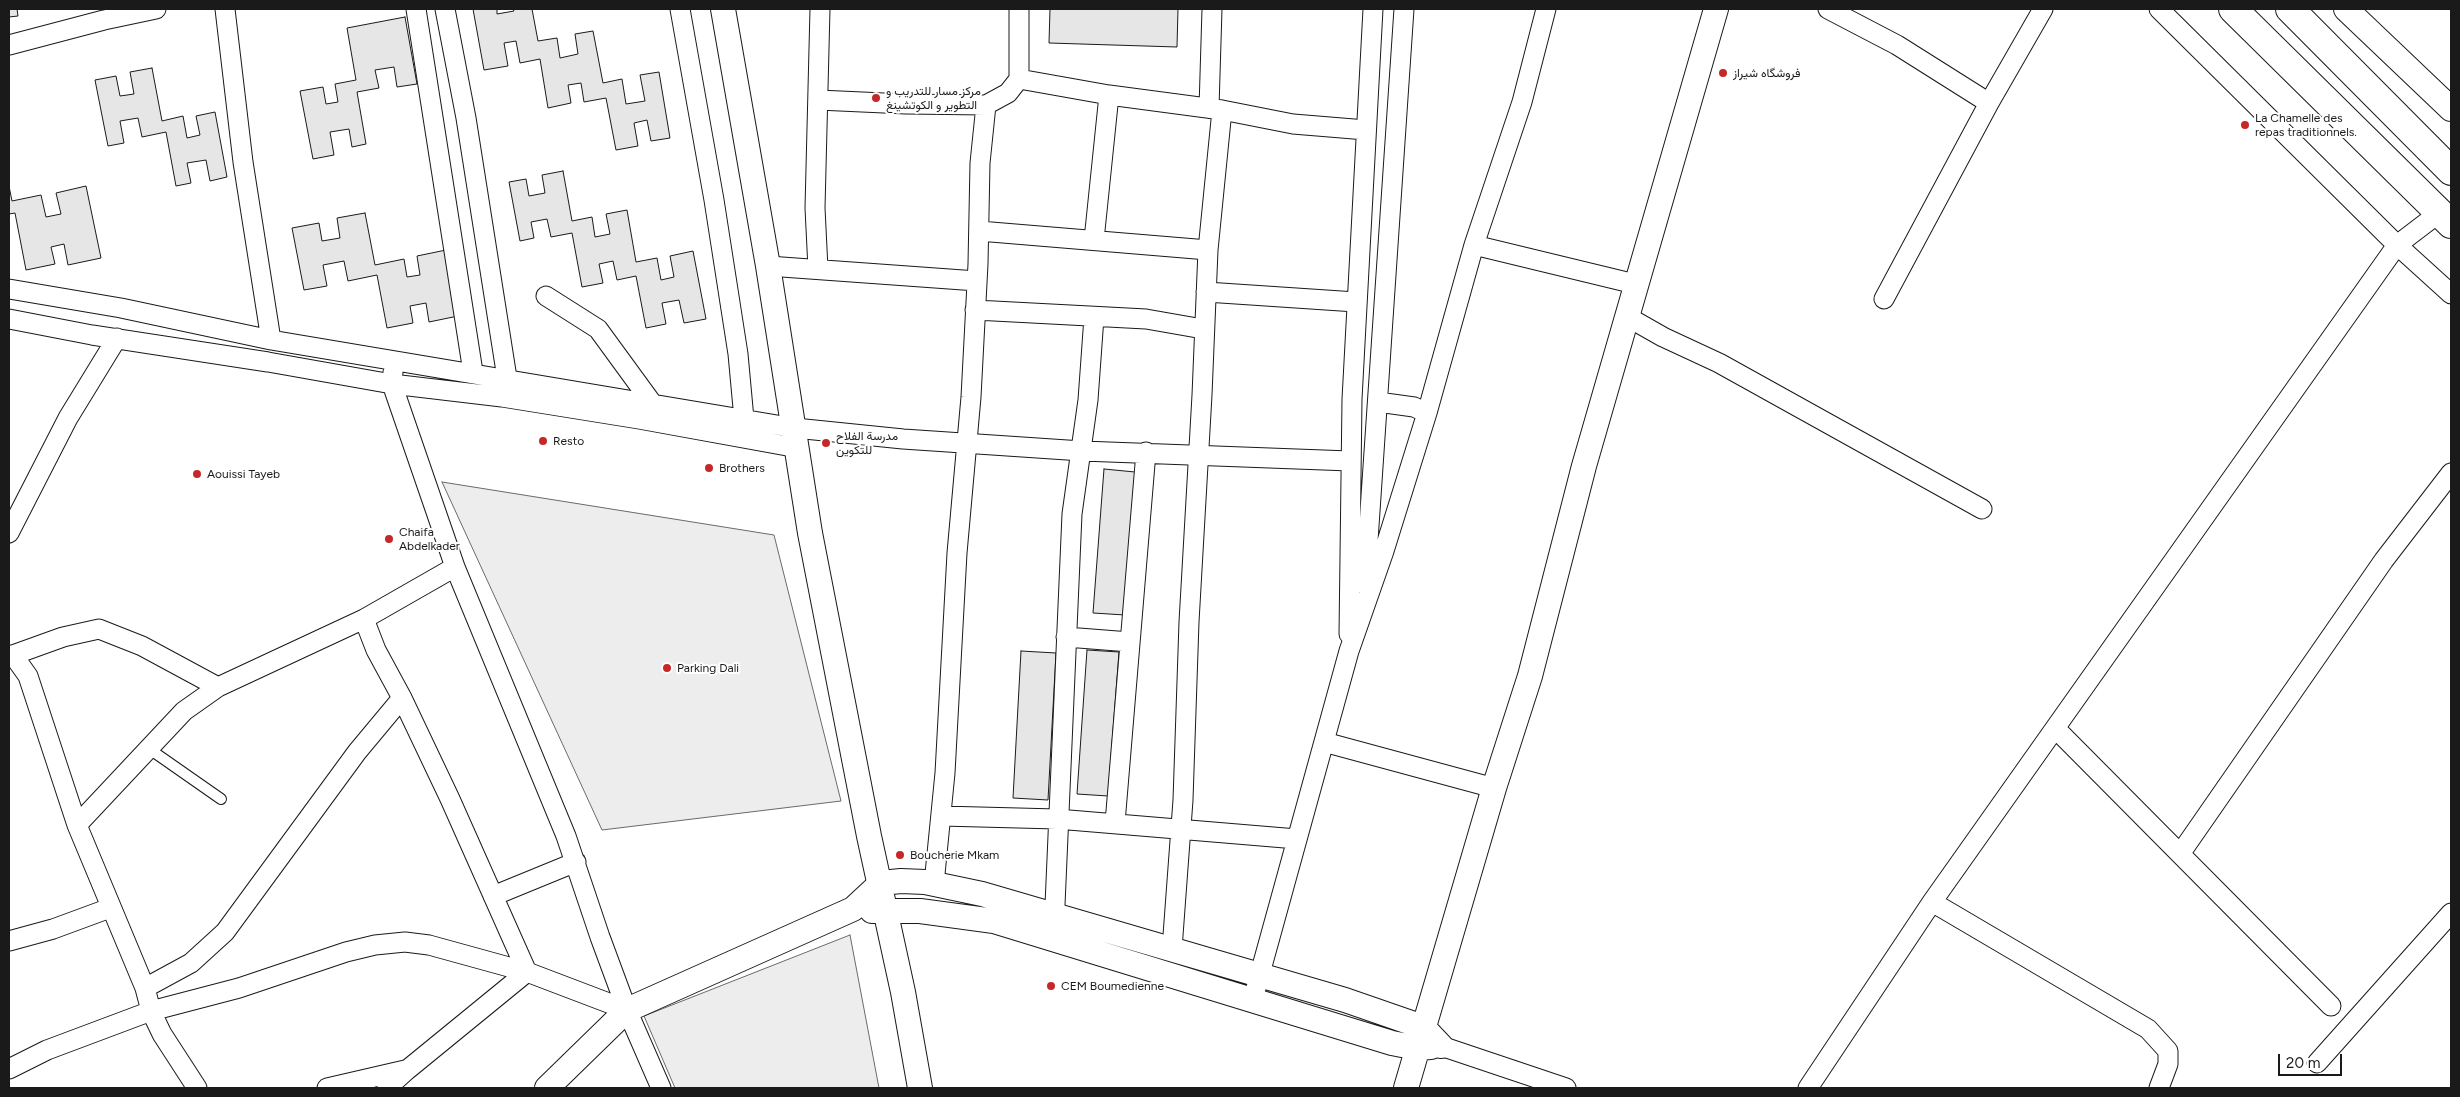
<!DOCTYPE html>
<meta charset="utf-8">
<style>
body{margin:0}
#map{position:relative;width:2460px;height:1097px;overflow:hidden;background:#fff;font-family:Figtree,sans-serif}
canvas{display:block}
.frame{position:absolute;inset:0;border:10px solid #1a1a1a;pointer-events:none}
.scale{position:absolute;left:2278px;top:1054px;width:64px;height:22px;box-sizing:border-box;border:2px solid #1a1a1a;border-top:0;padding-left:6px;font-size:15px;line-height:18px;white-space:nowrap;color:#1a1a1a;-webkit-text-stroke:4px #fff;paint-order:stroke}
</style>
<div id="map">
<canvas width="2460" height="1097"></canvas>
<div class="frame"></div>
<div class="scale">20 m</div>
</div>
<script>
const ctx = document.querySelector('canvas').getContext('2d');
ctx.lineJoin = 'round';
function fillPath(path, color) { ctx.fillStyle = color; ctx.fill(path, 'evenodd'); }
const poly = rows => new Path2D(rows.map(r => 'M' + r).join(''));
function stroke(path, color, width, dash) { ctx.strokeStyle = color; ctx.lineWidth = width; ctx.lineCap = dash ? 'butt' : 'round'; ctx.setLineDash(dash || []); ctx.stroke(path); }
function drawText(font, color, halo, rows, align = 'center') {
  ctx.font = font + ' Figtree,Vazirmatn,sans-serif'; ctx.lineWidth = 4; ctx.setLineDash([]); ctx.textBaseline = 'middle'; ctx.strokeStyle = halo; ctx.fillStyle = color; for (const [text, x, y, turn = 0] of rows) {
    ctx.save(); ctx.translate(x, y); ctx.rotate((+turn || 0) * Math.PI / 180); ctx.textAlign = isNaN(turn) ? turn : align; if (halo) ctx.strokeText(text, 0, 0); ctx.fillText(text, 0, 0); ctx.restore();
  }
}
const built = poly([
 [442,482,774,535,841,801,602,830,442,482],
 [850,935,879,1088,675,1088,644,1016,850,935]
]);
const building = poly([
 [9,9,17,9,18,16,9,17,9,9],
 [473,9,497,9,497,14,514,11,513,9,532,9,538,41,557,38,560,58,578,54,575,34,593,31,603,83,622,79,626,104,645,101,640,75,659,72,670,138,651,141,647,120,634,123,638,146,616,150,606,98,584,102,581,83,568,85,571,103,548,108,540,59,520,63,516,41,504,43,508,66,484,70,473,9],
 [1050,9,1178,9,1177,47,1049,43,1050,9],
 [405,17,417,84,397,87,394,67,375,70,379,88,357,92,366,144,352,147,349,129,330,132,334,155,313,159,300,91,323,87,326,104,338,102,335,84,356,80,347,28,405,17],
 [152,68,162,121,183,116,187,138,200,135,196,116,215,112,227,177,210,181,206,160,187,163,191,183,176,186,166,132,142,137,138,118,120,121,124,143,108,146,95,80,116,76,120,96,134,94,130,72,152,68],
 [563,171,572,221,592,217,595,237,610,234,606,214,627,210,636,262,657,258,661,280,674,277,670,256,693,251,706,319,684,323,679,300,662,303,666,324,646,328,636,276,617,280,613,261,599,264,603,283,582,287,572,233,551,237,547,219,531,222,534,238,520,241,509,182,526,179,529,196,545,193,542,175,563,171],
 [9,186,12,201,41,195,46,217,61,214,56,193,86,186,101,258,68,265,64,244,51,247,55,264,26,270,15,213,9,214,9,186],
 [365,213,375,265,404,259,407,277,420,275,417,256,446,250,458,316,429,322,426,303,410,306,413,323,387,328,377,275,348,281,344,261,323,265,327,286,304,290,292,228,319,223,322,241,340,238,337,218,365,213],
 [1104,469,1135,472,1125,615,1093,613,1104,469],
 [1087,650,1119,652,1108,796,1077,794,1087,650],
 [1021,651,1056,653,1048,800,1013,798,1021,651]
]);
const service = poly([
 [148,748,221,799]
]);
const minor = poly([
 [225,9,243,162,271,340],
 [416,9,473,372],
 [445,9,466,118,507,378],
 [680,9,714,200,738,354,744,419],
 [1828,9,1897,45,1989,103,1884,299],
 [2159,9,2397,245,2451,294],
 [9,45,104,20,156,9],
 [1019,79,1109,95,1222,110,1293,124,1366,130],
 [818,100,906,104,986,105],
 [1989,103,2043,9],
 [1209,108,1212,9],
 [979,231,1208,250],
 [1094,240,1109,95],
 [1474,245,1635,284],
 [768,266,977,281],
 [818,269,815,208,820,9],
 [9,289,121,308,271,340,795,428,903,439,1082,451,1350,461],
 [1206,292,1356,302],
 [546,296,598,329,652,403,653,411],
 [975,310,1146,319,1203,329],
 [1626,316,1663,337,1719,363,1982,509],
 [9,319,92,335,268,362,392,384,502,397,639,419,798,448],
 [1378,402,1414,407,1427,413],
 [9,533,68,418,117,338],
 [455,567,566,836,600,937,627,1010,661,1088],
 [1365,585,1404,9],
 [364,619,376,650,402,698,450,799,527,972,407,1070,387,1088],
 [1349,634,1352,399,1373,9],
 [1066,637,1130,642],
 [9,655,13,655,28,676,77,825,145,988,151,1011,162,1034,197,1088],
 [13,655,63,637,99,629,142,646,218,687,184,711,77,825],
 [218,687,364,619,455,567,392,384,393,372],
 [2055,728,2331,1006],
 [1324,742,1494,788],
 [941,816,1057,819,1297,839],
 [1115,823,1146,452],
 [2180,854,2384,560,2451,473],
 [934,884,945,773,957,553,971,397,978,264,980,163,986,105,1008,93,1019,79,1019,9],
 [493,896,576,862],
 [1932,902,2148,1029,2168,1051,2168,1064,2159,1088],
 [1054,928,1072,514,1088,400,1094,317],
 [9,941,53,929,110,908],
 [1172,949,1183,800,1189,622,1202,395,1208,250,1222,110],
 [145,988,191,963,225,932,357,752,402,698],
 [1253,999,1349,651,1384,551,1427,413,1474,245,1522,102,1546,9],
 [1441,1046,1566,1088],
 [2317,1063,2451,913],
 [9,1069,47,1050,151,1011,239,988,346,952,375,945,405,942,429,945,527,972,627,1010],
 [327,1088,405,1070],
 [1808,1088,1932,902,2397,245,2439,213]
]);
const tertiary = poly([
 [723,9,768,266,810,533,869,836,903,992,920,1088],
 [2346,9,2451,109],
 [872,911,920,911,994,921,1392,1043,1417,1048,1431,1047],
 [547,1088,627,1010,853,909,881,883,901,881,925,882,982,894,1345,1000,1423,1027,1441,1046],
 [1406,1088,1494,788,1530,676,1584,466,1716,9]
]);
const trunk = poly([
 [2233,9,2451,224],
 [2290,9,2451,171]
]);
const markers = [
 [1723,73,5,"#c62828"],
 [876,98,5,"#c62828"],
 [2245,125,5,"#c62828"],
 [543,441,5,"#c62828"],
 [826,443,5,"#c62828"],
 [709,468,5,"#c62828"],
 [197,474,5,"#c62828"],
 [389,539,5,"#c62828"],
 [667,668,5,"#c62828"],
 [900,855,5,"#c62828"],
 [1051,986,5,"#c62828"]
];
const poiNames = [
 ["فروشگاه شيراز",1733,73],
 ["مركز مسار للتدريب و",886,91],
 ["التطوير و الكوتشينغ",886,105],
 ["La Chamelle des",2255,118],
 ["repas traditionnels.",2255,132],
 ["مدرسة الفلاح",836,436],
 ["للتكوين",836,450],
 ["Resto",553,441],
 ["Brothers",719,468],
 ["Aouissi Tayeb",207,474],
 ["Chaifa",399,532],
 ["Abdelkader",399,546],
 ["Parking Dali",677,668],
 ["Boucherie Mkam",910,855],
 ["CEM Boumedienne",1061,986]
];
fillPath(built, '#ededed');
stroke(built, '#6a6a6a', 1);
fillPath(building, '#e6e6e6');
stroke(building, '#1a1a1a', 1);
stroke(service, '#1a1a1a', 12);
stroke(minor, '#1a1a1a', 21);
stroke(tertiary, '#1a1a1a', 26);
stroke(trunk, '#1a1a1a', 30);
stroke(service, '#fff', 10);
stroke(minor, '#fff', 19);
stroke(tertiary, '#fff', 24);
stroke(trunk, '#fff', 28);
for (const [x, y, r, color] of markers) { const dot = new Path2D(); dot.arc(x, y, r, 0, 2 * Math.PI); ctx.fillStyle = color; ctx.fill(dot); stroke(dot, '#fff', 2); }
drawText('12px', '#1a1a1a', '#fff', poiNames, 'left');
</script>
